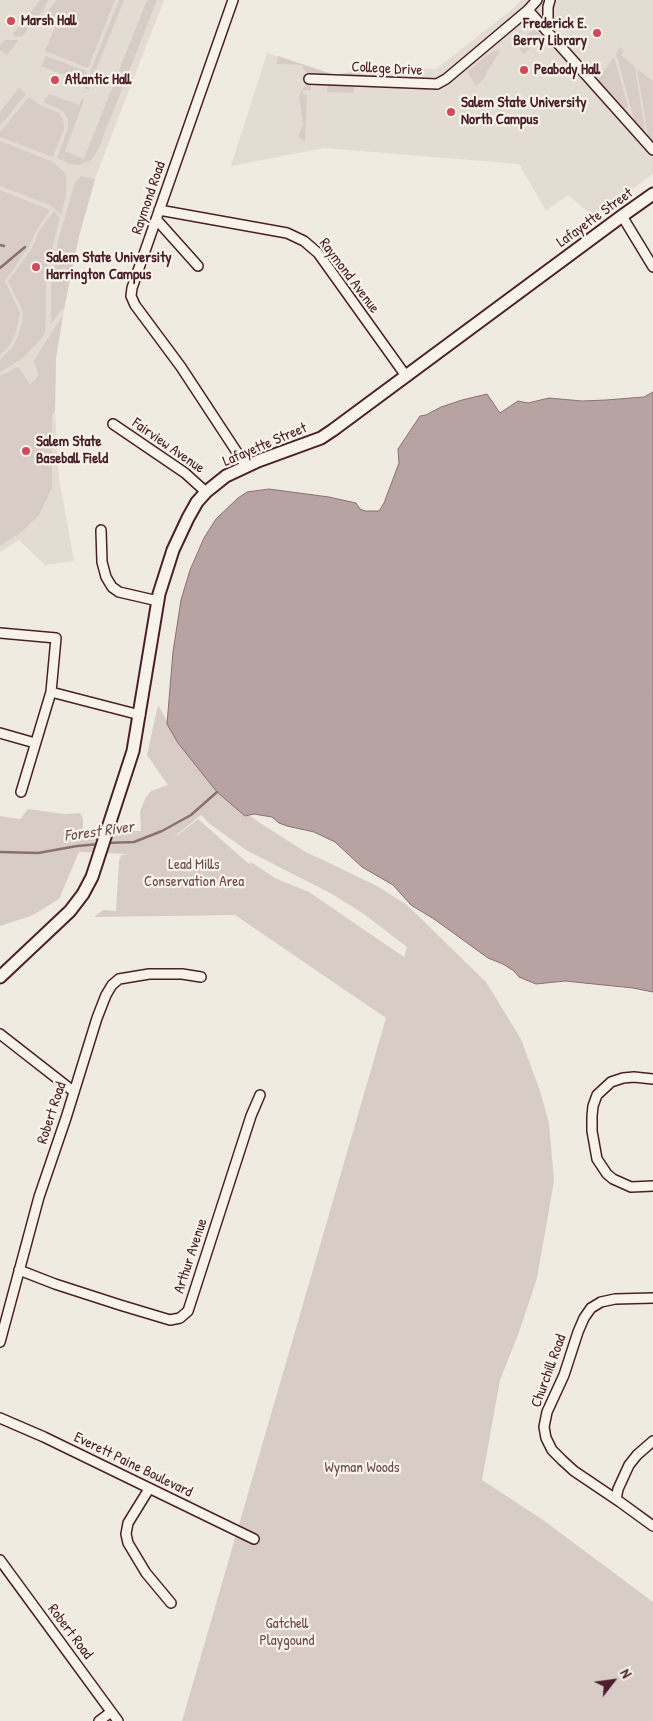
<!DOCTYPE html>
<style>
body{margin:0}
#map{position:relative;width:653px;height:1721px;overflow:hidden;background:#f0ebe0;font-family:"Patrick Hand",sans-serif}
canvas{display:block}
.north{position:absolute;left:588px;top:1656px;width:50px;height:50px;-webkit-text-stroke:4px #f7f3e8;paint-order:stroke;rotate:60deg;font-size:14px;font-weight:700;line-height:20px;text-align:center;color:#4a1f2b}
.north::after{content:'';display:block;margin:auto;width:18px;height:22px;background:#4a1f2b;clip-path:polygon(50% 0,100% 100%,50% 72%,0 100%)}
</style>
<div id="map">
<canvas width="653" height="1721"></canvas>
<div class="north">N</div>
</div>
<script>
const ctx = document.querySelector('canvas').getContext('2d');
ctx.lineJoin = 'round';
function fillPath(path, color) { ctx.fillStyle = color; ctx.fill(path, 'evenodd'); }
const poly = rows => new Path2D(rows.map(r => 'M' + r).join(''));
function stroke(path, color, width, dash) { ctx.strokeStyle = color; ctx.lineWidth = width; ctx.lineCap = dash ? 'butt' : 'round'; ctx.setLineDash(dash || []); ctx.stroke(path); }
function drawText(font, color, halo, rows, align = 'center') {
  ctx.font = font + ' "Patrick Hand",sans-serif'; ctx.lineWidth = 4.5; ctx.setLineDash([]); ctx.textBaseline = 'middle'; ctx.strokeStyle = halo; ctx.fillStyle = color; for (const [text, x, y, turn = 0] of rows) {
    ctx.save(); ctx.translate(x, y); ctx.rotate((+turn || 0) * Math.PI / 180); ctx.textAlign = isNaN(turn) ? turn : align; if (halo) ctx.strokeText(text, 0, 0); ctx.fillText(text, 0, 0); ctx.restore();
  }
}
const built = poly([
 [0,0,164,0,97,173,79,236,66,298,56,358,55,411,59,479,74,561,45,565,19,540,0,552],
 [521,0,653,0,653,174,594,217,568,195,546,211,519,164,324,148,231,166,267,53,335,75,382,68,436,69,510,11]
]);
const green = poly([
 [40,0,49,0,45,5,46,7,22,36,16,37,13,34],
 [57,0,115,0,88,68,45,51,55,27,44,16],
 [119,0,124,0,90,85,90,72],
 [147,0,157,0,98,150,91,160,79,165,69,164,57,158,68,128,68,119,63,111,43,102,49,94,79,105,82,99,84,100,65,151,84,159],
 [535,30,542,36,524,54,520,50,520,48,526,40,524,38,531,31],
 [4,40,19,40,7,55,0,50,0,45],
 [620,47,624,51,621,55,635,67,645,132,634,120,616,53],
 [496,50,500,51,485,75,486,76,476,86,467,72,487,55],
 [46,56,86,71,87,74,89,90,84,88,85,83,41,66],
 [278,56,335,75,376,68,376,77,335,76,306,73,302,65,276,64],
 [614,57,628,107,624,110,598,80],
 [637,69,653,81,653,141,648,135],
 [308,84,311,84,311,90,303,90,303,95,307,95,305,141,298,137,303,125,299,97,301,90],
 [328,85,354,87,354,93,327,92],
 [19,88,26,94,0,126,0,112],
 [29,97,40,105,59,113,64,122,64,129,53,157,0,137,0,132],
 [0,141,53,162,64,172,66,176,66,195,61,215,50,205,0,186],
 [81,176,95,179,79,236,64,309,61,310,51,324,51,286,58,241,75,182],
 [0,190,50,210,36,231,29,247,5,281,20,313,15,335,9,346,0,355],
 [54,211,60,218,53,245,46,284,46,317,45,332,42,338,23,358,0,372,0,359,12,348,18,336,22,323,23,312,8,281,32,248,39,231],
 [63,315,56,358,55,411,52,415,52,488,39,515,20,533,0,546,0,376,18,367,30,384,35,380,38,374,34,360],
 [158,705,178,740,221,795,260,823,304,851,377,886,407,905,486,982,521,1039,540,1091,549,1123,554,1181,537,1278,519,1332,500,1380,482,1480,543,1520,653,1602,653,1721,182,1721,386,1018,235,915,94,917,103,910,116,911,119,861,121,855,130,854,79,852,59,899,33,915,0,926,0,816,20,819,28,809,64,814,80,813,83,819,83,827,87,838,90,839,126,831,141,831,140,811,146,797,151,791,168,785,147,755],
 [201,815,210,824,246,850,332,894,364,914,407,947,404,957,309,892,275,878,251,862,249,864,198,819,179,834,174,837]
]);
const water = poly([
 [653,392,653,992,633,988,565,981,536,984,519,977,514,971,503,964,488,958,434,919,411,905,393,885,362,867,335,842,314,832,287,826,279,823,272,817,254,814,245,816,217,792,178,743,167,724,173,652,181,600,190,570,204,538,216,519,238,498,247,492,269,489,329,497,356,503,360,509,365,511,379,511,384,503,399,463,398,449,420,416,426,415,441,407,462,400,487,394,500,413,518,401,528,403,549,398,582,401,606,400,644,397,653,392]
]);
const stream = poly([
 [0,245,4,246],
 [0,268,25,247],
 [106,843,134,842,162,831,191,815,217,792],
 [0,852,38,853,77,846,100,844]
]);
const minor = poly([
 [233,0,132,288,131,296,135,305,181,367,246,466],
 [528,10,653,150],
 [548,27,548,7,550,0],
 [309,79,437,84,446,79,528,10,537,0],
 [159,210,287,233,304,241,318,253,406,376],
 [622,216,653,267],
 [156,219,198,266],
 [113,424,185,473,206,492],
 [101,530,102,562,106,577,112,587,119,592,158,601],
 [0,633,56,638,51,692,21,792],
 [51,692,140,715],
 [0,733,35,743],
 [0,1034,73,1091],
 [653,1079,634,1077,623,1078,611,1082,597,1095,593,1106,592,1116,592,1131,597,1159,607,1174,613,1179,631,1187,653,1186],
 [19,1270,55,1284,120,1305,170,1320,180,1318,188,1311,251,1116,260,1095],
 [653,1298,615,1299,601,1302,591,1308,584,1318,578,1332,564,1375,547,1412,544,1427,546,1438,552,1450,562,1460,574,1471,620,1502,653,1526],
 [0,1342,39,1197,66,1118,97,1018,106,995,112,985,119,979,149,974,182,974,201,977],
 [0,1418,44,1437,254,1539],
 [149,1489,128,1523,126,1534,128,1543,146,1573,171,1603],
 [616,1499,618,1489,629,1465,637,1455,653,1441],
 [0,1560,118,1721],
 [99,1721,111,1712]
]);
const major = poly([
 [0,977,70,911,83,894,92,877,133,751,159,594,173,550,188,518,197,502,206,492,226,476,258,461,321,438,333,430,622,216,653,194]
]);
const markers = [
 [11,21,5,"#d1495b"],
 [597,33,5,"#d1495b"],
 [524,70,5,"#d1495b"],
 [55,80,5,"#d1495b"],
 [451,112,5,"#d1495b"],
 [36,267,5,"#d1495b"],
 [26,451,5,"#d1495b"]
];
const poiNames = [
 ["Marsh Hall",21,21],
 ["Frederick E.",587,24,"right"],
 ["Berry Library",587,41,"right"],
 ["Peabody Hall",534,70],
 ["Atlantic Hall",65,80],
 ["Salem State University",461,103],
 ["North Campus",461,120],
 ["Salem State University",46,258],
 ["Harrington Campus",46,275],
 ["Salem State",36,442],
 ["Baseball Field",36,459]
];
const streetNames = [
 ["College Drive",387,69,3],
 ["Raymond Road",149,198,-71],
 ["Lafayette Street",595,218,-36],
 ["Raymond Avenue",349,276,53],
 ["Lafayette Street",265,445,-23],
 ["Fairview Avenue",168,446,35],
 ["Robert Road",52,1113,-72],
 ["Arthur Avenue",191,1256,-72],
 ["Churchill Road",549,1371,-70],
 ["Everett Paine Boulevard",133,1465,26],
 ["Robert Road",70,1632,53]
];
const parkNames = [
 ["Lead Mills",194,865],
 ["Conservation Area",194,882],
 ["Wyman Woods",362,1468],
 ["Gatchell",287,1624],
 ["Playgound",287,1641]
];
const waterNames = [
 ["Forest River",99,832,-8]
];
fillPath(built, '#e3dcd2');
fillPath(green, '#d8cdc6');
fillPath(water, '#b7a4a2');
stroke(water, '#8b6f72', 1);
stroke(stream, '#8b6f72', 2.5);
stroke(minor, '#4a1f2b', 12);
stroke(major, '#4a1f2b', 15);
stroke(minor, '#f7f3e8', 9);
stroke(major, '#f7f3e8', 11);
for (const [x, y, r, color] of markers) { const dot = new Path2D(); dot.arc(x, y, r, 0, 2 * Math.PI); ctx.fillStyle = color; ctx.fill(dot); stroke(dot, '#f7f3e8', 2); }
drawText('bold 15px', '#4a1f2b', '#f7f3e8', poiNames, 'left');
drawText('15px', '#4a1f2b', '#f7f3e8', streetNames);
drawText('15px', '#6e4a52', '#f7f3e8', parkNames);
drawText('italic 16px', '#704e55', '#f7f3e8', waterNames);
</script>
